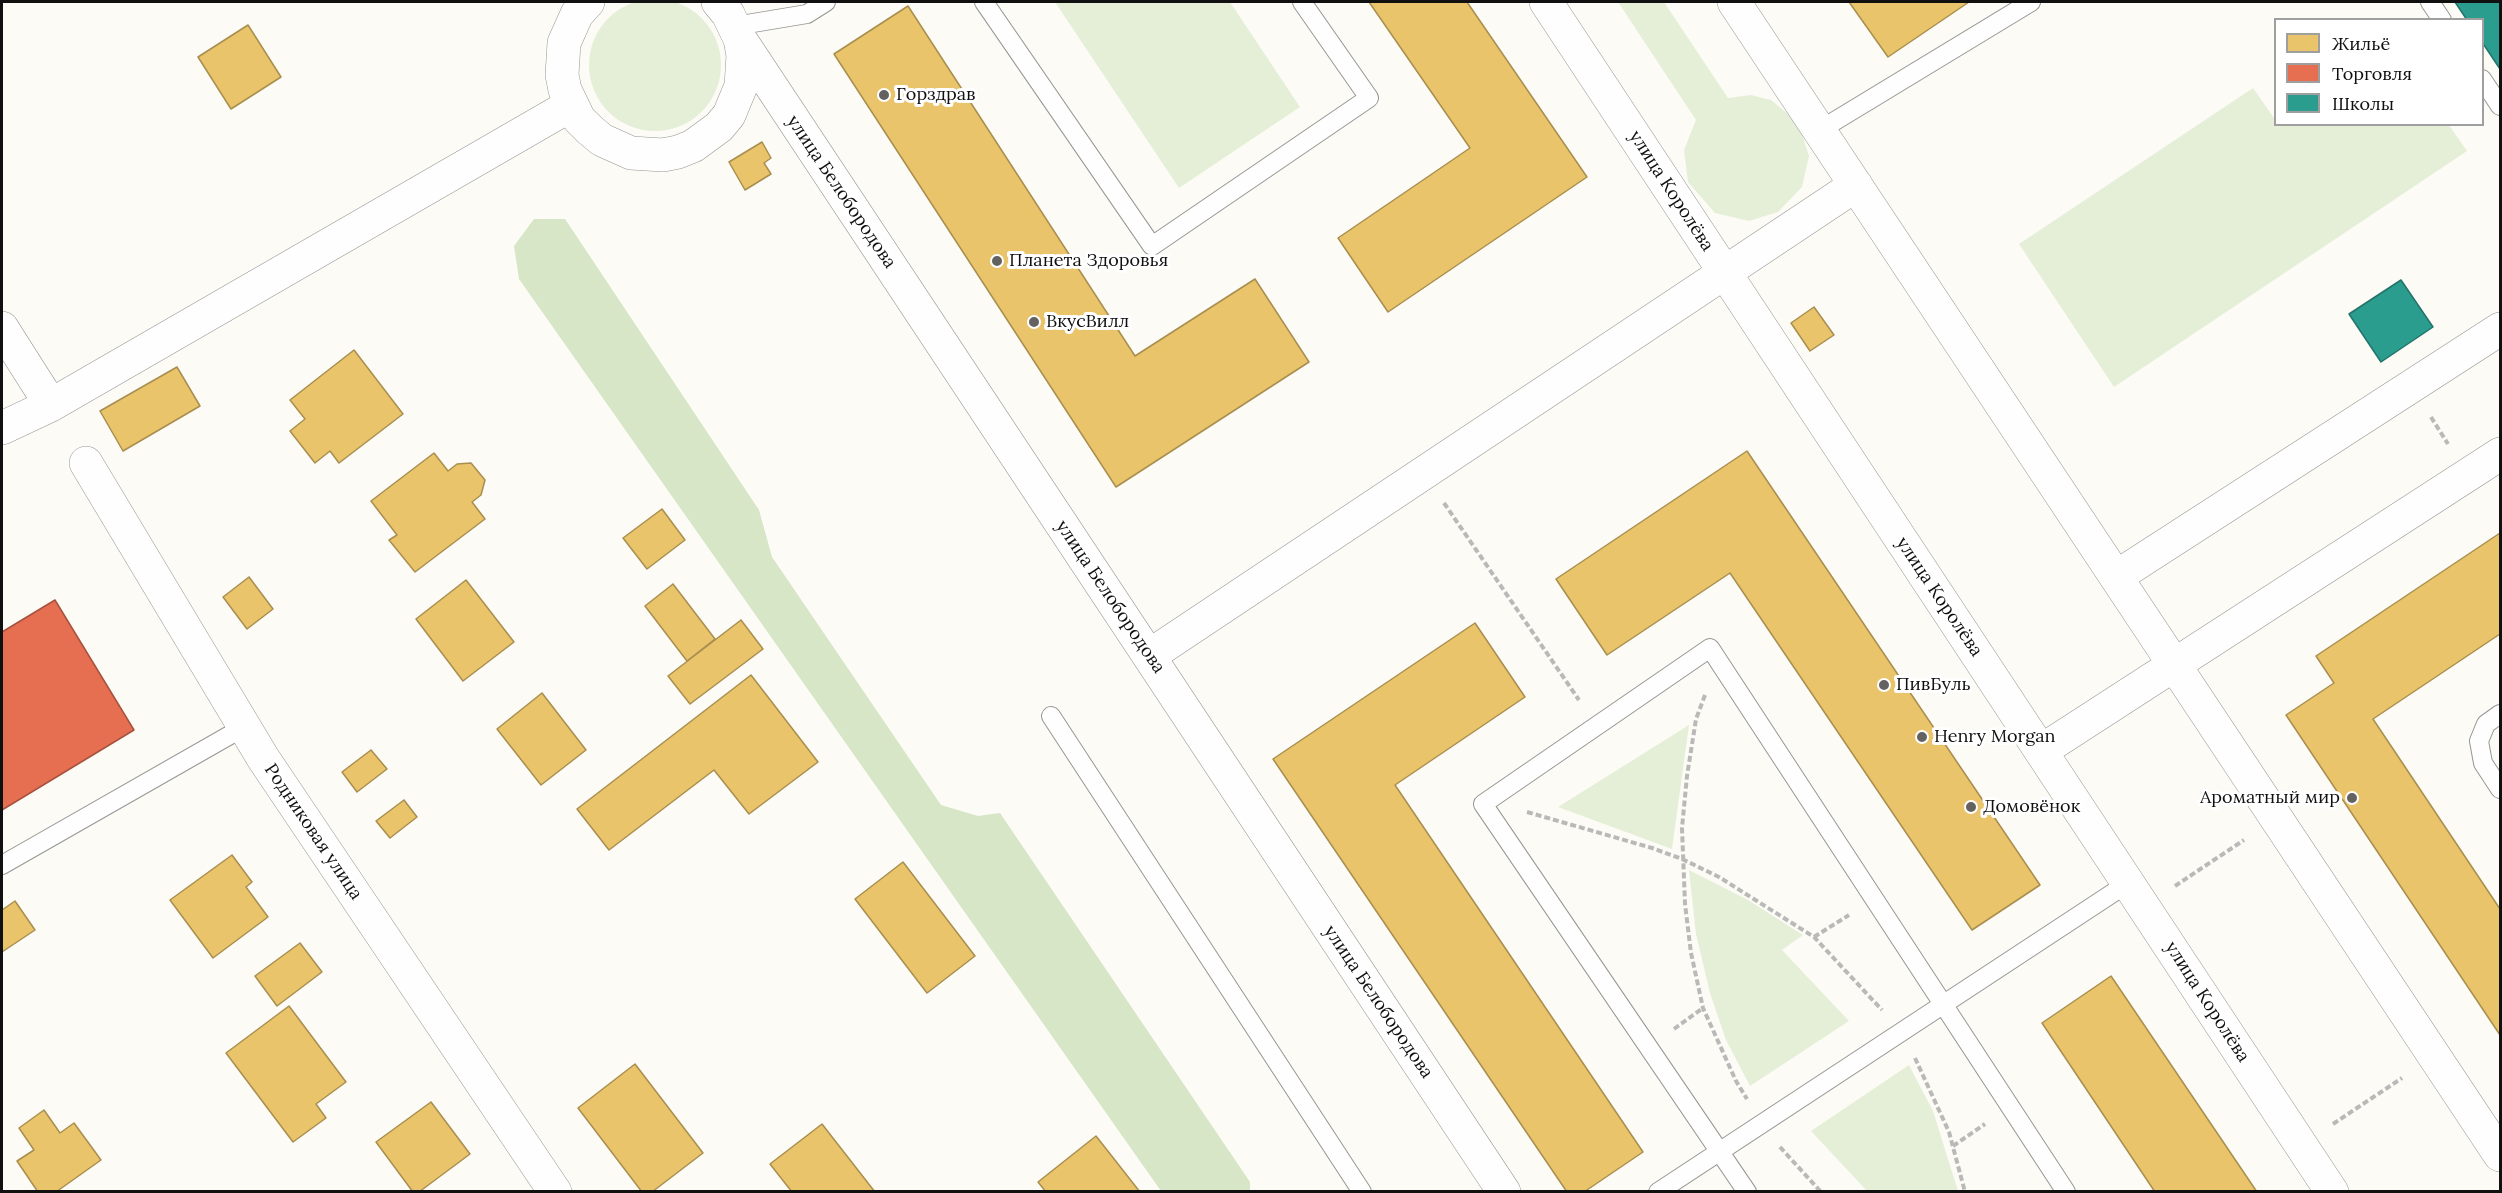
<!DOCTYPE html>
<meta charset="utf-8">
<style>
body{margin:0}
#map{position:relative;width:2502px;height:1193px;overflow:hidden;background:#fcfbf6;font-family:Lora,serif}
canvas{display:block}
.frame{position:absolute;inset:0;border:3px solid #101010;pointer-events:none}
.legend{position:absolute;left:2274px;top:18px;width:210px;height:108px;box-sizing:border-box;background:#fff;border:2px solid #9f9f9f;margin:0;padding:8px 10px;list-style:none;font-size:18px;color:#101010}
.legend li{display:flex;align-items:center;gap:12px;height:30px}
.legend b{width:30px;border:2px solid #9f9f9f}
</style>
<div id="map">
<canvas width="2502" height="1193"></canvas>
<div class="frame"></div>
<ul class="legend">
<li><b style="height:16px;background:#e9c46a"></b>Жильё</li>
<li><b style="height:16px;background:#e76f51"></b>Торговля</li>
<li><b style="height:16px;background:#2a9d8f"></b>Школы</li>
</ul>
</div>
<script>
const ctx = document.querySelector('canvas').getContext('2d');
ctx.lineJoin = 'round';
function fillPath(path, color) { ctx.fillStyle = color; ctx.fill(path, 'evenodd'); }
const poly = rows => new Path2D(rows.map(r => 'M' + r).join(''));
function stroke(path, color, width, dash) { ctx.strokeStyle = color; ctx.lineWidth = width; ctx.lineCap = dash ? 'butt' : 'round'; ctx.setLineDash(dash || []); ctx.stroke(path); }
function drawText(font, color, halo, rows, align = 'center') {
  ctx.font = font + ' Lora,serif'; ctx.lineWidth = 6; ctx.setLineDash([]); ctx.textBaseline = 'middle'; ctx.strokeStyle = halo; ctx.fillStyle = color; for (const [text, x, y, turn = 0] of rows) {
    ctx.save(); ctx.translate(x, y); ctx.rotate((+turn || 0) * Math.PI / 180); ctx.textAlign = isNaN(turn) ? turn : align; if (halo) ctx.strokeText(text, 0, 0); ctx.fillText(text, 0, 0); ctx.restore();
  }
}
const green = poly([
 '589 65a66 66 0 1 1 132 0a66 66 0 1 1-132 0Z',
 [1055,2,1230,2,1300,107,1179,188],
 [1618,2,1664,2,1728,98,1751,95,1771,100,1798,122,1809,156,1802,187,1778,212,1749,221,1715,213,1688,182,1684,150,1696,120],
 [2253,88,2274,118,2275,117,2276,124,2449,125,2467,151,2114,387,2019,244],
 [1689,725,1672,849,1558,807],
 [1689,870,1748,900,1803,935,1782,950,1849,1021,1750,1086,1726,1040,1710,993,1696,934],
 [1909,1065,1933,1111,1958,1191,1867,1191,1811,1131]
]);
const forest = poly([
 [534,219,565,219,759,510,772,557,941,805,978,816,1000,813,1250,1182,1250,1191,1161,1191,519,279,514,246]
]);
const homes = poly([
 [1369,2,1467,2,1587,177,1388,312,1338,238,1470,148,1369,2],
 [1849,2,1969,2,1888,57,1849,2],
 [908,6,1135,356,1255,279,1309,362,1116,487,834,54,908,6],
 [248,25,281,77,231,109,198,57,248,25],
 [762,142,771,158,764,163,771,174,745,190,729,162,762,142],
 [1814,307,1834,335,1810,351,1791,323,1814,307],
 [354,350,403,414,339,463,330,451,315,463,290,431,305,419,290,400,354,350],
 [177,367,200,406,123,451,100,411,177,367],
 [1747,451,2040,885,1972,930,1730,573,1607,655,1556,579,1747,451],
 [434,453,448,471,457,464,471,463,485,480,481,495,472,502,485,519,415,572,389,540,397,535,371,501,434,453],
 [662,509,685,540,647,569,623,538,662,509],
 [2500,533,2500,634,2373,719,2500,909,2500,1035,2286,715,2334,683,2316,656,2500,533],
 [249,577,273,609,247,629,223,597,249,577],
 [466,580,514,642,463,681,416,619,466,580],
 [673,584,715,639,687,661,645,606,673,584],
 [741,620,763,649,690,704,668,676,741,620],
 [1475,623,1525,697,1395,785,1643,1152,1584,1192,1567,1192,1273,759,1475,623],
 [751,675,818,762,749,814,714,770,609,850,577,809,751,675],
 [542,693,586,750,541,785,497,729,542,693],
 [371,750,387,769,357,792,342,772,371,750],
 [404,800,417,817,390,838,376,821,404,800],
 [232,855,252,882,246,887,268,917,213,958,170,900,232,855],
 [903,862,975,956,927,993,855,899,903,862],
 [15,901,35,930,2,952,2,910,15,901],
 [300,943,322,972,277,1006,255,976,300,943],
 [2111,976,2257,1192,2155,1192,2042,1023,2111,976],
 [289,1006,346,1082,316,1104,326,1118,293,1142,226,1053,289,1006],
 [635,1064,703,1153,652,1192,642,1192,578,1108,635,1064],
 [431,1102,470,1154,419,1192,413,1192,376,1142,431,1102],
 [44,1110,60,1133,74,1123,101,1160,56,1192,38,1192,17,1161,34,1150,19,1128,44,1110],
 [822,1124,875,1192,792,1192,770,1164,822,1124],
 [1096,1136,1140,1192,1046,1192,1038,1182,1096,1136]
]);
const shops = poly([
 [55,600,134,730,2,810,2,632,55,600]
]);
const schools = poly([
 [2455,2,2500,2,2500,69,2482,42,2482,20,2467,20,2455,2],
 [2401,280,2433,327,2381,362,2349,314,2401,280]
]);
const path = poly([
 [2431,417,2448,444],
 [1444,503,1579,700],
 [1705,695,1696,719,1687,776,1682,828,1685,904,1691,953,1703,1008,1736,1081,1747,1099],
 [1527,812,1652,848,1682,859,1719,877,1814,937,1882,1010],
 [2175,886,2244,840],
 [1814,937,1849,915],
 [1674,1029,1703,1008],
 [1915,1058,1949,1132,1965,1192],
 [2333,1124,2402,1078],
 [1953,1146,1985,1124],
 [1780,1147,1821,1192]
]);
const lane = poly([
 [984,2,1152,246,1369,98,1302,2],
 [2430,2,2442,20],
 [735,26,807,14,826,2],
 [2482,79,2500,106],
 [1820,130,2031,2],
 [2500,714,2486,724,2479,741,2483,763,2500,789],
 [1051,716,1362,1192],
 [2,865,244,727],
 [1658,1192,2128,883],
 [1747,1192,1483,804,1710,648,2066,1192]
]);
const street = poly([
 [588,2,577,14,564,43,562,75,565,90,579,119,590,130,602,140,631,153,663,155,678,152,693,146,719,127,729,115,741,86,743,55,740,39],
 [718,2,728,14,740,39,1504,1192],
 [1546,2,2332,1192],
 [1734,2,2500,1155],
 [2,328,51,405],
 [2,428,51,405,571,105],
 [86,463,263,758,555,1192],
 [2116,577,2500,329],
 [1149,656,1856,185],
 [2041,751,2500,454]
]);
const markers = [
 [884,95,6,"#636260"],
 [997,261,6,"#636260"],
 [1034,322,6,"#636260"],
 [1884,685,6,"#636260"],
 [1922,737,6,"#636260"],
 [2352,798,6,"#636260"],
 [1971,807,6,"#636260"]
];
const poiNames = [
 ["Горздрав",896,95],
 ["Планета Здоровья",1009,261],
 ["ВкусВилл",1046,322],
 ["ПивБуль",1896,685],
 ["Henry Morgan",1934,737],
 ["Ароматный мир",2340,798,"right"],
 ["Домовёнок",1983,807]
];
const streetNames = [
 ["улица Королёва",1671,191,57],
 ["улица Белобородова",841,192,56],
 ["улица Белобородова",1110,597,56],
 ["улица Королёва",1939,597,56],
 ["Родниковая улица",313,832,56],
 ["улица Белобородова",1378,1002,56],
 ["улица Королёва",2207,1002,57]
];
fillPath(green, '#e5efd8');
fillPath(forest, '#d6e6c7');
fillPath(homes, '#e9c46a');
stroke(homes, '#a88e4f', 1.5);
fillPath(shops, '#e76f51');
stroke(shops, '#a6523e', 1.5);
fillPath(schools, '#2a9d8f');
stroke(schools, '#227369', 1.5);
stroke(lane, '#969694', 20);
stroke(street, '#969694', 34);
stroke(path, '#b9b9b8', 4, [6, 3]);
stroke(lane, '#fffefe', 18);
stroke(street, '#fffefe', 33);
for (const [x, y, r, color] of markers) { const dot = new Path2D(); dot.arc(x, y, r, 0, 2 * Math.PI); ctx.fillStyle = color; ctx.fill(dot); stroke(dot, '#fff', 2); }
drawText('18px', '#101010', '#fff', poiNames, 'left');
drawText('18px', '#101010', '#fff', streetNames);
</script>
